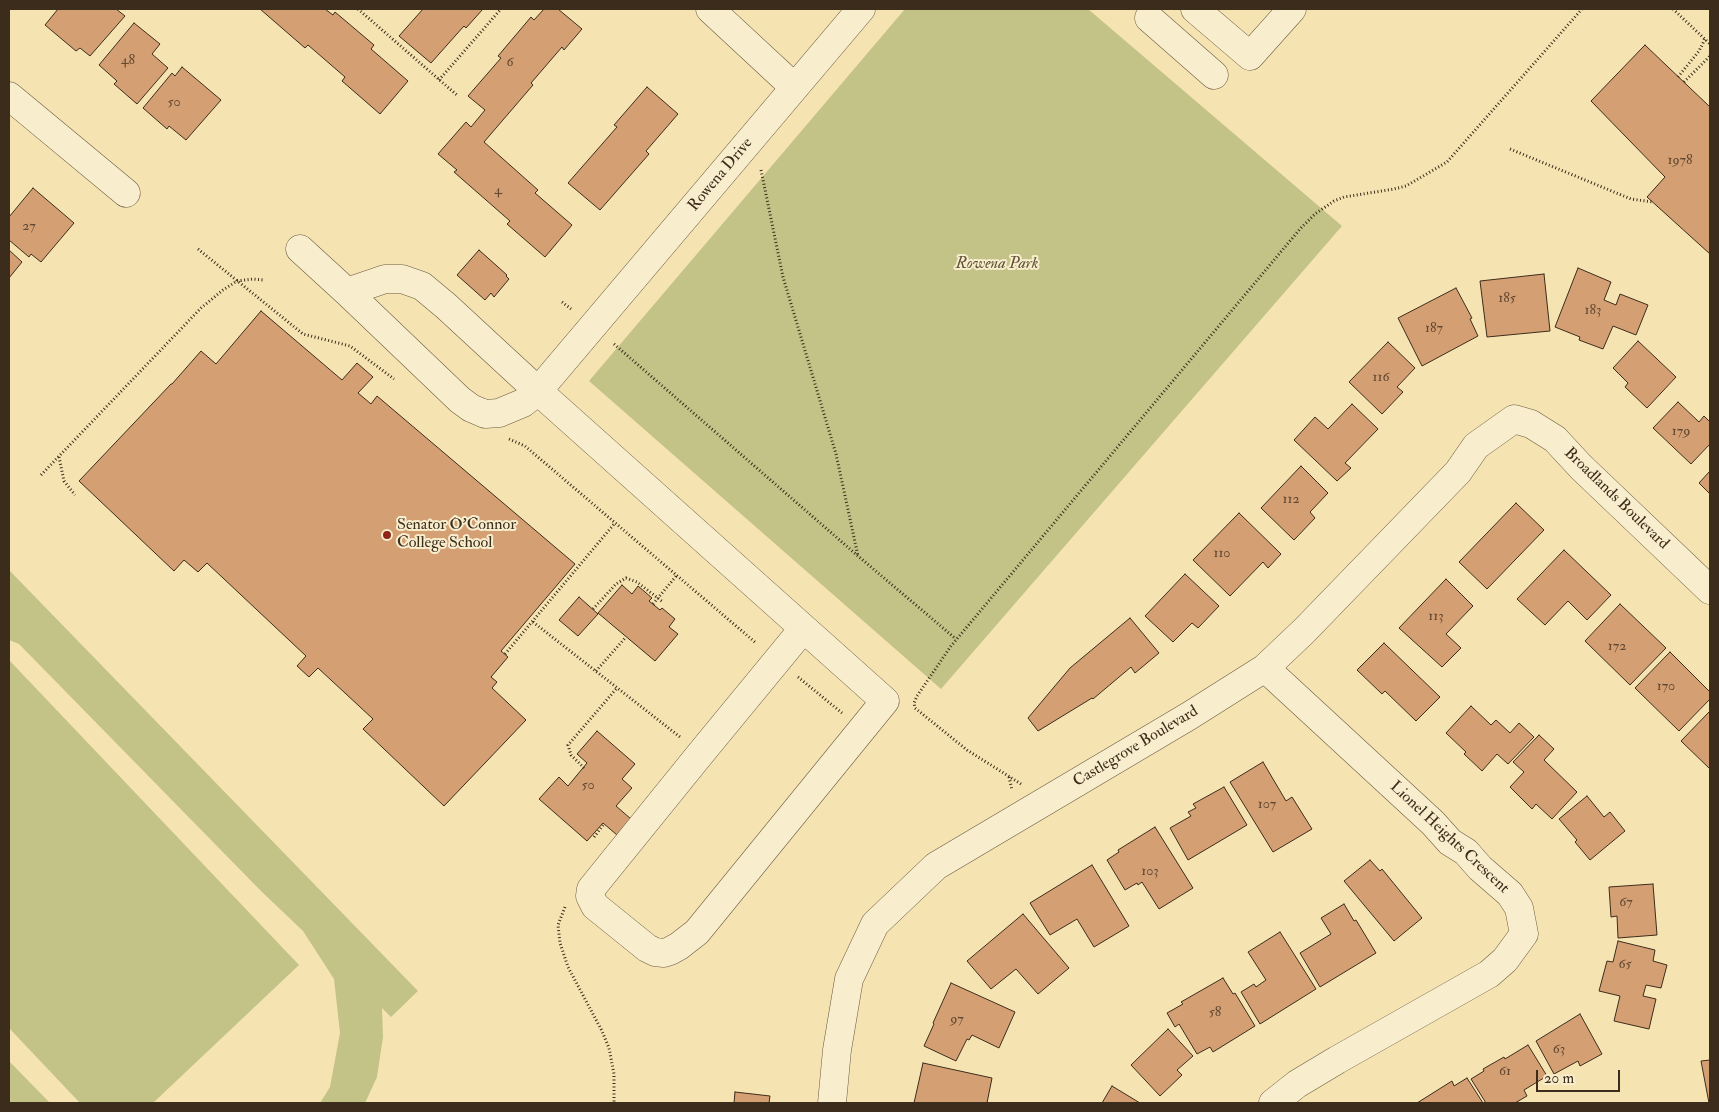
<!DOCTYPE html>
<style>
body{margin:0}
#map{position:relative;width:1719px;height:1112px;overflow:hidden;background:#f5e4b2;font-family:"IM FELL Double Pica",serif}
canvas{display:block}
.frame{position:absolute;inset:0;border:10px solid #3c2c1b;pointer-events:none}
.scale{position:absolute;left:1536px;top:1070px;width:84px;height:22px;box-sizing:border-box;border:2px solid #3c2c1b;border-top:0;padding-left:6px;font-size:15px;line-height:18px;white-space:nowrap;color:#3c2c1b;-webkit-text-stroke:4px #f8edcd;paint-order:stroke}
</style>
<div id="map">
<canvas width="1719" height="1112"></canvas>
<div class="frame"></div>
<div class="scale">20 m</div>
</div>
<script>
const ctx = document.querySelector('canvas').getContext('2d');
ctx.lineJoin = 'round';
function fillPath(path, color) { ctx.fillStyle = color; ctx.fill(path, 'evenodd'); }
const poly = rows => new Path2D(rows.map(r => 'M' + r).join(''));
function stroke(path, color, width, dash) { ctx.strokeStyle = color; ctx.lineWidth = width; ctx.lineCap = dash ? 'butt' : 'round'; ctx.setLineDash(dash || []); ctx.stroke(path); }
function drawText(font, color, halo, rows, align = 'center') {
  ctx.font = font + ' "IM FELL Double Pica",serif'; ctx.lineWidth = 4; ctx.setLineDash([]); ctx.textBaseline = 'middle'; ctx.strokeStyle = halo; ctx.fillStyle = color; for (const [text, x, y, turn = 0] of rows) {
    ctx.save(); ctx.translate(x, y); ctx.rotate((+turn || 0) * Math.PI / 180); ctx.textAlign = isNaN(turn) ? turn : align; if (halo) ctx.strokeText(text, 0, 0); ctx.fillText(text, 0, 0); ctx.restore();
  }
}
const green = poly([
 [905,9,1088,9,1342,226,941,689,589,381],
 [9,570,418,991,391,1017,382,1008,383,1037,377,1077,365,1103,320,1103,330,1087,340,1033,334,979,303,931,261,891,19,644,9,640],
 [9,660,299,965,153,1103,80,1103,9,1028],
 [9,1061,50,1103,9,1103]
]);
const building = poly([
 [58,9,116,9,125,16,90,56,80,48,76,51,45,25,58,9],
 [260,9,325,9,333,15,335,12,374,45,371,49,408,81,380,114,342,81,345,77,308,45,305,48,260,9],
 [423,9,483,9,466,28,464,26,431,63,399,36,423,9],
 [544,9,558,9,582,29,564,50,562,47,531,83,533,85,484,142,538,190,535,193,572,225,545,257,507,224,510,221,454,172,457,170,438,154,466,122,471,127,485,110,468,96,501,58,498,56,531,17,534,20,544,9],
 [134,23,160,44,152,54,168,68,137,104,114,84,117,81,99,65,134,23],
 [1645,45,1710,107,1710,254,1647,197,1665,177,1591,101,1645,45],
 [182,67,221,100,186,140,169,126,167,129,143,108,172,73,175,76,182,67],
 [647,87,678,114,646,151,649,154,600,210,568,183,617,127,614,125,647,87],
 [33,188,74,223,41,262,31,254,29,257,9,240,9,217,33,188],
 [9,250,22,262,9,278,9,250],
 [479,250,507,275,506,276,509,279,494,297,491,293,485,300,457,275,479,250],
 [1578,268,1611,282,1604,300,1616,305,1620,294,1648,305,1636,335,1613,326,1603,349,1579,340,1580,337,1555,327,1578,268],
 [1544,274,1550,331,1487,337,1480,281,1544,274],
 [1456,288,1472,318,1470,319,1478,336,1422,366,1398,318,1456,288],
 [261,311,342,380,357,363,373,377,358,393,371,404,377,396,575,564,501,651,508,657,491,677,497,682,492,688,526,720,444,806,363,729,373,719,318,668,309,677,297,666,306,656,207,563,198,572,184,560,174,571,79,481,171,384,172,384,201,351,216,364,261,311],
 [1638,341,1676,377,1647,408,1625,387,1628,383,1613,368,1638,341],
 [1388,342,1415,368,1397,387,1403,392,1382,414,1349,382,1388,342],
 [1678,402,1699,422,1704,416,1710,422,1710,444,1691,464,1653,428,1678,402],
 [1352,404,1378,429,1345,463,1351,468,1337,481,1294,440,1315,417,1328,429,1352,404],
 [1301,466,1328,493,1310,512,1315,518,1294,540,1261,508,1301,466],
 [1710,471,1710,494,1699,483,1710,471],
 [1516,503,1544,530,1487,589,1459,562,1516,503],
 [1239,513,1281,554,1268,568,1263,562,1230,596,1193,560,1239,513],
 [1564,550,1611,595,1587,620,1568,601,1545,625,1517,599,1564,550],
 [1185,574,1219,606,1198,628,1192,623,1173,642,1145,616,1185,574],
 [1446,579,1473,606,1446,634,1461,648,1442,667,1399,628,1446,579],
 [622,585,632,594,638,586,652,598,649,601,660,610,662,608,675,619,669,627,678,634,655,661,598,613,622,585],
 [579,597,598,614,578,636,559,620,579,597],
 [1620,604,1666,648,1630,685,1585,641,1620,604],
 [1130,618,1159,653,1135,673,1131,667,1093,699,1092,698,1038,731,1028,718,1070,668,1130,618],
 [1384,643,1440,697,1416,721,1385,691,1382,694,1357,670,1384,643],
 [1670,652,1710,692,1710,699,1679,731,1635,688,1670,652],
 [1471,706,1491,725,1496,720,1510,733,1519,723,1534,737,1508,764,1497,754,1482,771,1464,754,1466,752,1446,733,1471,706],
 [1710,711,1710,769,1681,741,1710,711],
 [597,731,635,764,622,779,632,788,616,806,631,819,617,835,603,823,587,841,539,799,559,777,568,786,587,763,577,754,597,731],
 [1539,735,1554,749,1544,760,1577,792,1552,819,1536,804,1532,809,1510,787,1524,772,1513,762,1539,735],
 [1263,762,1286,801,1292,797,1312,829,1273,852,1230,782,1263,762],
 [1224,787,1247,825,1188,860,1170,828,1191,816,1188,812,1196,808,1193,804,1224,787],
 [1587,796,1604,817,1610,812,1625,831,1590,860,1575,842,1577,840,1559,819,1587,796],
 [1155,827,1193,888,1159,909,1142,882,1138,885,1137,883,1125,890,1107,860,1119,852,1118,850,1155,827],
 [1370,860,1380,871,1382,869,1422,918,1394,941,1344,881,1370,860],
 [1092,865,1129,926,1094,947,1077,919,1050,935,1030,903,1092,865],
 [1653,884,1657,935,1618,938,1617,916,1611,917,1609,887,1653,884],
 [1344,904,1354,921,1356,920,1376,953,1320,987,1300,953,1331,934,1321,918,1344,904],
 [1023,914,1069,968,1038,994,1016,969,991,989,967,961,1023,914],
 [1280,932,1316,989,1260,1024,1241,992,1254,984,1256,987,1266,980,1248,952,1280,932],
 [1618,941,1655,950,1653,961,1667,965,1661,988,1646,985,1643,996,1656,999,1649,1029,1614,1021,1620,996,1599,991,1607,961,1613,962,1618,941],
 [1223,978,1233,994,1235,993,1255,1026,1213,1052,1210,1047,1197,1054,1179,1024,1175,1027,1167,1013,1183,1004,1181,1002,1223,978],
 [951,983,1015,1012,999,1048,972,1035,969,1040,967,1039,956,1061,924,1046,934,1024,933,1023,951,983],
 [1580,1014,1602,1054,1580,1066,1578,1061,1554,1074,1536,1041,1580,1014],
 [1168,1029,1193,1056,1177,1070,1182,1075,1160,1096,1131,1065,1168,1029],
 [1528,1045,1547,1076,1524,1090,1527,1096,1515,1103,1486,1103,1471,1079,1484,1071,1483,1069,1504,1057,1505,1059,1528,1045],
 [1710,1060,1710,1103,1709,1103,1701,1061,1710,1060],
 [923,1063,992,1078,987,1103,914,1103,923,1063],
 [1467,1078,1483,1103,1417,1103,1452,1081,1454,1086,1467,1078],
 [1112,1086,1140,1103,1102,1103,1112,1086],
 [735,1092,770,1096,769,1103,734,1103,735,1092]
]);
const path = poly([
 [358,9,458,96],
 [1673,9,1710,44],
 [1678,77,1699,51,1705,39],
 [439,80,501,9],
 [1684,82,1710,56],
 [1510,149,1631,199,1653,202],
 [761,170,783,277,836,454,858,556],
 [198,249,303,334,350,346,394,379],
 [562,302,571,309],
 [614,344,858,556,956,639],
 [509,439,525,446,756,643],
 [59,457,64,481,75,495],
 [41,475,201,308,223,290,237,281,253,279,263,280],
 [653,604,677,575],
 [593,609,616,584,626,578,637,582,663,602],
 [533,622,680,737],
 [505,654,615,523],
 [596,671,626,637],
 [798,677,842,713],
 [584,768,571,755,568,745,617,688],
 [1009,777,1012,790],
 [1021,784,967,750,915,708,914,703,917,696,951,646,1300,229,1315,214,1334,201,1344,197,1394,189,1406,186,1447,162,1582,9],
 [594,837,604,824],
 [565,907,558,925,560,943,568,967,602,1031,609,1048,614,1074,614,1103]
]);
const minor = poly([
 [710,9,794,87],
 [1195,9,1250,56,1292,9],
 [1149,18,1214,75],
 [9,96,126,193],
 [300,249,347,292,385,279,402,279,422,286,446,306,538,391,523,403,499,413,485,414,471,408,460,400,347,292],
 [803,629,701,753,591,889,590,896,595,906,647,948,655,952,664,953,670,951,679,946,697,932,885,701,538,391,861,9],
 [1265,668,1433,823,1450,842,1466,852,1480,868,1510,894,1519,908,1524,934,1505,960,1489,974,1337,1060,1297,1084,1273,1103],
 [832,1103,837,1050,849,979,875,924,936,866,1189,716,1265,668,1304,631,1458,472,1476,446,1514,419,1531,424,1555,439,1581,467,1710,590]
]);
const markers = [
 [387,535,5,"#8f2418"]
];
const numberNames = [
 ["48",128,61],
 ["6",510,63],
 ["50",174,103],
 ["1978",1680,161],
 ["4",498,191],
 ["27",29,227],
 ["185",1507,299],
 ["183",1593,311],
 ["187",1434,329],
 ["116",1381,378],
 ["179",1681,432],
 ["112",1291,500],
 ["110",1222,554],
 ["113",1436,617],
 ["172",1617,647],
 ["170",1666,687],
 ["50",588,786],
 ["107",1267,805],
 ["103",1150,872],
 ["67",1626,903],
 ["65",1625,965],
 ["58",1215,1013],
 ["97",957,1020],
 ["63",1559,1050],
 ["61",1505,1072]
];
const streetNames = [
 ["Rowena Drive",721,175,-50],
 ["Broadlands Boulevard",1616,499,44],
 ["Castlegrove Boulevard",1136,747,-31],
 ["Lionel Heights Crescent",1449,838,43]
];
const parkNames = [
 ["Rowena Park",997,265]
];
const poiNames = [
 ["Senator O'Connor",397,526],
 ["College School",397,544]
];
fillPath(green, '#c3c287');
fillPath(building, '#d59f74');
stroke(building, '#3c2c1b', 1);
stroke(minor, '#6a5a41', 29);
stroke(path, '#3c2c1b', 3, [1, 2.5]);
stroke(minor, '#f8edcd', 28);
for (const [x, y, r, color] of markers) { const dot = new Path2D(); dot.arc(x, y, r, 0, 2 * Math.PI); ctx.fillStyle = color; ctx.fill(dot); stroke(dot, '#f8edcd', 2); }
drawText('14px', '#624931', null, numberNames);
drawText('16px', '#3c2c1b', '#f8edcd', streetNames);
drawText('italic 16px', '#5e5236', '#f8edcd', parkNames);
drawText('16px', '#3c2c1b', '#f8edcd', poiNames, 'left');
</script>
